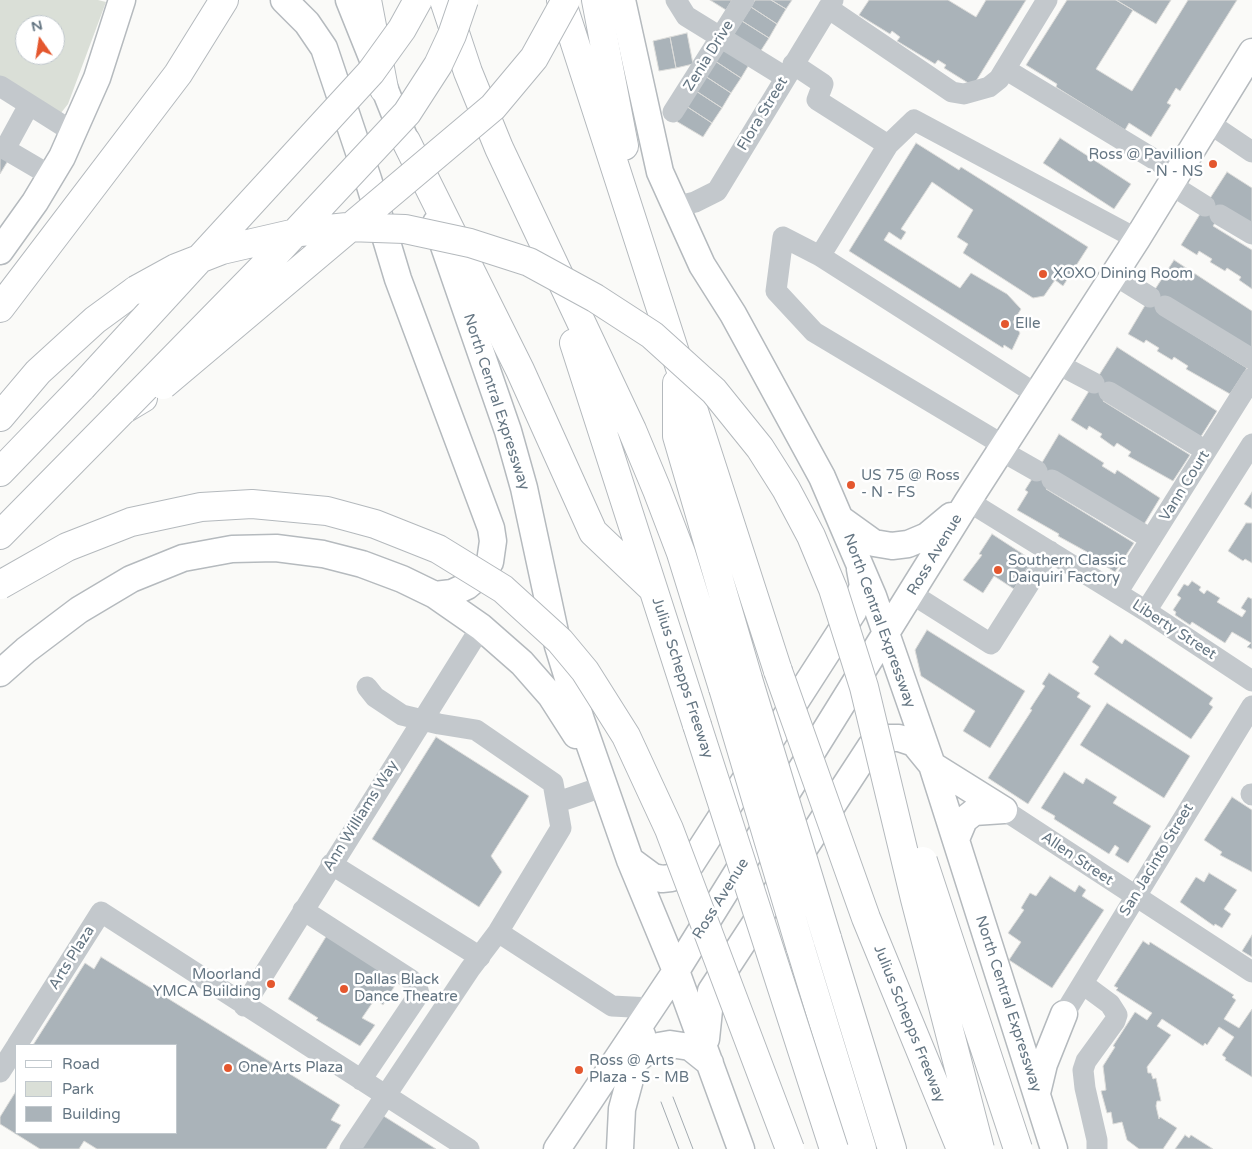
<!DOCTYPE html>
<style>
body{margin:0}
#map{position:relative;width:1252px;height:1149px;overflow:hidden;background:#fafaf8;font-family:"Varela Round",sans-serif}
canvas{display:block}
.legend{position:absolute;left:15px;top:1044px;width:162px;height:90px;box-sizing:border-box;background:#fff;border:1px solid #c1c8cd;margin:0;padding:6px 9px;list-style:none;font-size:15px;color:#657683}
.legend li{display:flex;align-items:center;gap:10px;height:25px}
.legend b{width:25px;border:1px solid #c1c8cd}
.north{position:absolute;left:15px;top:15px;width:50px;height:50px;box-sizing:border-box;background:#fff;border:1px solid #c1c8cd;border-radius:50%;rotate:347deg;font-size:14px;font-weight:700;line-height:20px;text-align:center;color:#657683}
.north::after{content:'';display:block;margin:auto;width:18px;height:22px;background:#e4572e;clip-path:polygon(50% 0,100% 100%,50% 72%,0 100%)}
</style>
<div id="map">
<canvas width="1252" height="1149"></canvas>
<ul class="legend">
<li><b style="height:6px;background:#fff"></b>Road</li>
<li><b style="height:14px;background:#dadfd7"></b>Park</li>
<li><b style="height:14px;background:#aab3b9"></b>Building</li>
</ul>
<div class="north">N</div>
</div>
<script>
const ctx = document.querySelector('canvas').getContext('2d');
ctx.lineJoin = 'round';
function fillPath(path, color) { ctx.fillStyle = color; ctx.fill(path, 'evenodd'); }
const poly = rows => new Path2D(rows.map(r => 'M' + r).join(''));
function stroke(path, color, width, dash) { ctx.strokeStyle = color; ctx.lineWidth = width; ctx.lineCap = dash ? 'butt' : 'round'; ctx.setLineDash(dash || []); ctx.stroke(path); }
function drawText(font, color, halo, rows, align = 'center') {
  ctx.font = font + ' "Varela Round",sans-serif'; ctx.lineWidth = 5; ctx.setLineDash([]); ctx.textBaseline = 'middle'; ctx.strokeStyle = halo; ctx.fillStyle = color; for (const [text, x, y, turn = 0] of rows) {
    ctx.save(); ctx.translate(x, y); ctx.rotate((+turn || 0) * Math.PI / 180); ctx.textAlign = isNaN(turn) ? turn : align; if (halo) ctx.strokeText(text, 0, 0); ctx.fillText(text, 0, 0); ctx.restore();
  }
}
const green = poly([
 [0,0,98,0,106,2,68,104,61,113,0,81],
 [25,25,55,25,55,55,25,55]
]);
const building = poly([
 [710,0,732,0,726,10,710,0],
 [755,0,771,0,786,9,777,24,751,7,755,0],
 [771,0,792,0,786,9,771,0],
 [869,0,948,0,976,17,986,0,1026,0,973,86,944,68,946,65,938,60,935,64,897,41,900,37,892,31,890,34,859,15,869,0],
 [1067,0,1116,0,1133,10,1096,69,1132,91,1188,0,1237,0,1180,91,1176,88,1167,103,1171,105,1151,137,1129,123,1125,130,1056,87,1057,84,1026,65,1067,0],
 [1116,0,1171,0,1156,24,1116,0],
 [751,7,777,24,769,38,742,21,751,7],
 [742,21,769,38,760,52,733,35,742,21],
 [687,33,693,64,676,68,670,37,687,33],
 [670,37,676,68,659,71,653,41,670,37],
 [724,46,750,63,741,78,715,61,724,46],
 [715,61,741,78,731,93,705,76,715,61],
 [705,76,731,93,722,108,696,91,705,76],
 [696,91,722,108,712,123,686,106,696,91],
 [686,106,712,123,703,137,676,121,686,106],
 [1060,138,1131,184,1114,209,1043,163,1060,138],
 [916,143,959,170,961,167,1088,247,1063,286,1055,280,1044,296,1033,298,963,253,968,244,957,237,973,210,932,182,901,229,906,232,901,240,889,232,884,240,960,288,971,273,1007,294,1021,309,1013,322,1020,333,1012,350,1004,345,1003,348,849,251,916,143],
 [0,153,9,159,0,174,0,153],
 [1227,172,1252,188,1252,227,1205,206,1227,172],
 [1205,206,1220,215,1213,226,1252,250,1252,289,1239,280,1241,277,1227,268,1225,271,1210,262,1212,259,1199,251,1197,255,1181,245,1205,206],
 [1174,260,1252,311,1252,354,1150,297,1174,260],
 [1150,297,1160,314,1247,368,1230,394,1186,369,1188,366,1174,357,1172,360,1157,351,1159,348,1146,340,1144,343,1128,334,1150,297],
 [1117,347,1217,411,1200,438,1094,383,1117,347],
 [1094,383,1109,392,1103,401,1190,455,1173,481,1128,456,1131,452,1117,443,1114,447,1100,437,1102,434,1089,426,1087,430,1071,420,1094,383],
 [1059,434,1104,463,1102,466,1115,474,1117,470,1160,498,1143,526,1037,471,1059,434],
 [1037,471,1052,480,1046,489,1134,543,1115,572,1086,554,1087,552,1058,536,1059,534,1017,510,1028,492,1025,490,1037,471],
 [1252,492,1252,509,1244,504,1252,492],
 [1246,523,1252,523,1252,563,1245,559,1243,561,1228,551,1246,523],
 [992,534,1032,560,1014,589,994,576,983,593,963,580,982,555,979,554,992,534],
 [1192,581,1201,587,1199,590,1204,594,1207,590,1220,598,1217,602,1242,617,1246,611,1241,608,1248,597,1252,599,1252,649,1247,647,1251,643,1232,632,1225,643,1192,622,1190,625,1175,615,1176,612,1173,610,1181,598,1177,595,1184,584,1188,586,1192,581],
 [927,630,1025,691,990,748,963,731,975,711,921,676,915,650,927,630],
 [1110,635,1122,644,1125,639,1213,698,1209,704,1213,707,1191,739,1094,674,1099,667,1092,662,1110,635],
 [1049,673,1080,693,1077,697,1091,706,1028,804,988,778,1032,710,1030,709,1045,686,1042,684,1049,673],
 [1107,703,1190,756,1164,798,1080,745,1107,703],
 [436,737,529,796,491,856,502,872,479,907,372,839,436,737],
 [1064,772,1083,784,1086,778,1117,797,1113,803,1151,826,1128,863,1115,855,1119,848,1115,845,1109,854,1054,819,1055,816,1041,808,1064,772],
 [1232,797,1252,810,1252,872,1220,855,1222,852,1204,840,1232,797],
 [1209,873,1237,890,1224,909,1231,914,1222,928,1215,924,1214,926,1180,902,1196,877,1204,882,1209,873],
 [1050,876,1075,892,1079,885,1086,890,1082,896,1104,910,1052,988,1009,960,1021,942,1008,933,1024,910,1021,908,1030,893,1036,896,1050,876],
 [327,935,399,979,383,1005,375,999,362,1018,375,1025,360,1046,316,1020,318,1018,288,999,327,935],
 [1252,935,1252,957,1242,951,1252,935],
 [1143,941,1149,945,1150,942,1234,995,1232,997,1236,1000,1224,1019,1239,1028,1252,1009,1252,1077,1225,1060,1226,1058,1222,1055,1234,1037,1219,1027,1207,1045,1205,1043,1203,1046,1162,1019,1157,1026,1171,1035,1147,1067,1148,1073,1151,1073,1153,1079,1156,1078,1161,1101,1157,1101,1156,1106,1159,1119,1160,1117,1177,1128,1163,1149,1139,1149,1127,1140,1122,1122,1113,1124,1111,1112,1107,1113,1101,1091,1106,1090,1103,1066,1115,1047,1113,1046,1135,1012,1147,1020,1152,1013,1116,990,1118,988,1114,986,1143,941],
 [101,957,340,1105,331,1120,341,1125,326,1149,97,1149,84,1141,79,1149,40,1149,0,1124,0,1117,16,1091,16,1133,176,1133,176,1045,33,1045,85,963,94,969,101,957],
 [382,1115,436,1149,361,1149,382,1115],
 [1185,1135,1189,1138,1191,1135,1213,1149,1175,1149,1185,1135]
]);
const minor = poly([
 [676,0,686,16,785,77],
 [828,8,952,92,964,94,989,87,999,79,1047,0],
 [793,64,823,84,817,100,888,145,914,120,1137,239],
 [1005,69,1177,173],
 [0,86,73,132],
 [29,105,5,149,51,176],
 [673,112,744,0],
 [1209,123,1252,152],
 [1170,184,1205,206],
 [675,207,695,202,717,191,833,0],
 [1220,215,1252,234],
 [820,256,888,145],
 [1113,274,1150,297],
 [1165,306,1252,359],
 [1056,363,1094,383],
 [1109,392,1206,451],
 [1003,445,814,332,776,291,783,237,820,256,1036,394],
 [1000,450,1037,471],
 [1052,480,1151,539],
 [968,501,1146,611,1252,681],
 [1117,593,1252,378],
 [912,594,991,644,1050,551],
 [1146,611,1252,444],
 [1251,794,1252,795],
 [558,802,605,786],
 [1004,810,1252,972],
 [331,864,480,957],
 [303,910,410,979,417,986,419,994,361,1080],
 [498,932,612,1006,651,1008],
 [1083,984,1110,1004,1117,1015,1115,1021,1086,1061,1083,1070,1085,1088,1097,1140,1097,1149],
 [244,1006,481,627],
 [1064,1014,1252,706],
 [17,1045,101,912,469,1149],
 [0,1072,16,1047],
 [350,1149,470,969,498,932,561,828,553,783,476,730,439,724,402,715,375,697,367,687]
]);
const major = poly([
 [284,0,307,23,324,48,368,179,398,279,491,528,493,541,490,562,480,575,467,586,452,593,435,595],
 [349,0,406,142],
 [622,0,660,172,702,265,733,314,822,477,873,596,932,765,1054,1149],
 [436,223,508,431,524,488,558,646,581,720,630,860,676,971,741,1149],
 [0,251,35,202,62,157,97,78,122,0],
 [842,520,874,543,892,546,908,544,927,536,951,516],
 [0,673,26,650,79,610,131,579,183,558,232,549,276,548,323,554,362,564,402,579,435,595,481,627,522,663,551,696,576,735],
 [956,839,964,820,974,812,1004,810],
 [630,860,653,877,662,879,671,878,691,864,853,612,863,586,860,569],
 [706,1039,711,991,871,746,883,738,899,738,914,743,932,765,1004,810],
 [633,1062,653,1047,670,1044,690,1047,710,1063],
 [1037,1093,1044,1064,1064,1014],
 [557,1149,676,971,968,501,1137,239,1252,52],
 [620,1149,622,1109,642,1035]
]);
const highway = poly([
 [367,0,384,89],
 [444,0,468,72,499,148,632,430,657,490,681,553,723,688],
 [561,0,778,671],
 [596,0,624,146],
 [406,141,520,370,593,532,651,587],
 [0,308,178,74,224,0],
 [574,343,697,725],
 [677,383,677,436,748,679],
 [0,417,38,372,95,320,136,290],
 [0,472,82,387],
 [0,535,123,410,143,398],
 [827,938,892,1149],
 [800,946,862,1149]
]);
const tram = poly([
 [673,1097,693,1149],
 [661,1102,679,1149]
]);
const highwayBridge = poly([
 [136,290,176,268,222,250,300,232,347,227,405,229,470,243,529,262,595,298,652,335,714,391,760,448,786,489,811,536,833,589,864,687,915,899,980,1149],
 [163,385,493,107,534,58,566,0],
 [82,387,371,72,402,29,418,0],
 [123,410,267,263,407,113,438,65,452,35,464,0],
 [0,585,67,547,131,522,201,507,252,504,327,511,375,524,438,549,503,589,560,641,585,671,626,736,669,829,790,1149],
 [778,671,866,918,961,1149],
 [748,679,827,938],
 [723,688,800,946],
 [697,725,834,1149],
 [923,861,1018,1149]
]);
const markers = [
 [1213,164,5,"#e4572e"],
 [1043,274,5,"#e4572e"],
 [1005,324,5,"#e4572e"],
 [851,485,5,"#e4572e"],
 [998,570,5,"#e4572e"],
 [271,984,5,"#e4572e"],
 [344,989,5,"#e4572e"],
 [228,1068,5,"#e4572e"],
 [579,1070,5,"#e4572e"]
];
const streetNames = [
 ["Zenia Drive",709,56,-58],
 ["Flora Street",763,114,-59],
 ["North Central Expressway",496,402,72],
 ["Vann Court",1185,486,-58],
 ["Ross Avenue",935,555,-59],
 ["North Central Expressway",879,621,70],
 ["Liberty Street",1174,630,33],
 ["Julius Schepps Freeway",682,678,72],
 ["Ann Williams Way",361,816,-58],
 ["Allen Street",1077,859,34],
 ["San Jacinto Street",1157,860,-59],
 ["Ross Avenue",721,899,-58],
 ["Arts Plaza",72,958,-58],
 ["North Central Expressway",1008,1004,72],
 ["Julius Schepps Freeway",909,1024,68]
];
const poiNames = [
 ["Ross @ Pavillion",1203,155,"right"],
 ["- N - NS",1203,172,"right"],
 ["XOXO Dining Room",1053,274],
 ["Elle",1015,324],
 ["US 75 @ Ross",861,476],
 ["- N - FS",861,493],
 ["Southern Classic",1008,561],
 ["Daiquiri Factory",1008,578],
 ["Moorland",261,975,"right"],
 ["YMCA Building",261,992,"right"],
 ["Dallas Black",354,980],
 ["Dance Theatre",354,997],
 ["Ross @ Arts",589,1061],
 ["Plaza - S - MB",589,1078],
 ["One Arts Plaza",238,1068]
];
fillPath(green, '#dadfd7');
fillPath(building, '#aab3b9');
stroke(building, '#dcdcda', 1);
stroke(major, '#b5babe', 29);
stroke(highway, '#b4b9bd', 30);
stroke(minor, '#c3c8cc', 21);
stroke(major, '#fff', 26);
stroke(highway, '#fff', 28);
stroke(tram, '#a2aab0', 1);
stroke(highwayBridge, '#b4b9bd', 30, []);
stroke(highwayBridge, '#fff', 28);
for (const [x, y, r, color] of markers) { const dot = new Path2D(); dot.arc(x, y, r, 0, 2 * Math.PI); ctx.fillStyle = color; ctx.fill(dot); stroke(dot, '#fff', 2); }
drawText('15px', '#657683', '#fff', streetNames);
drawText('15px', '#657683', '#fff', poiNames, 'left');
</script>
